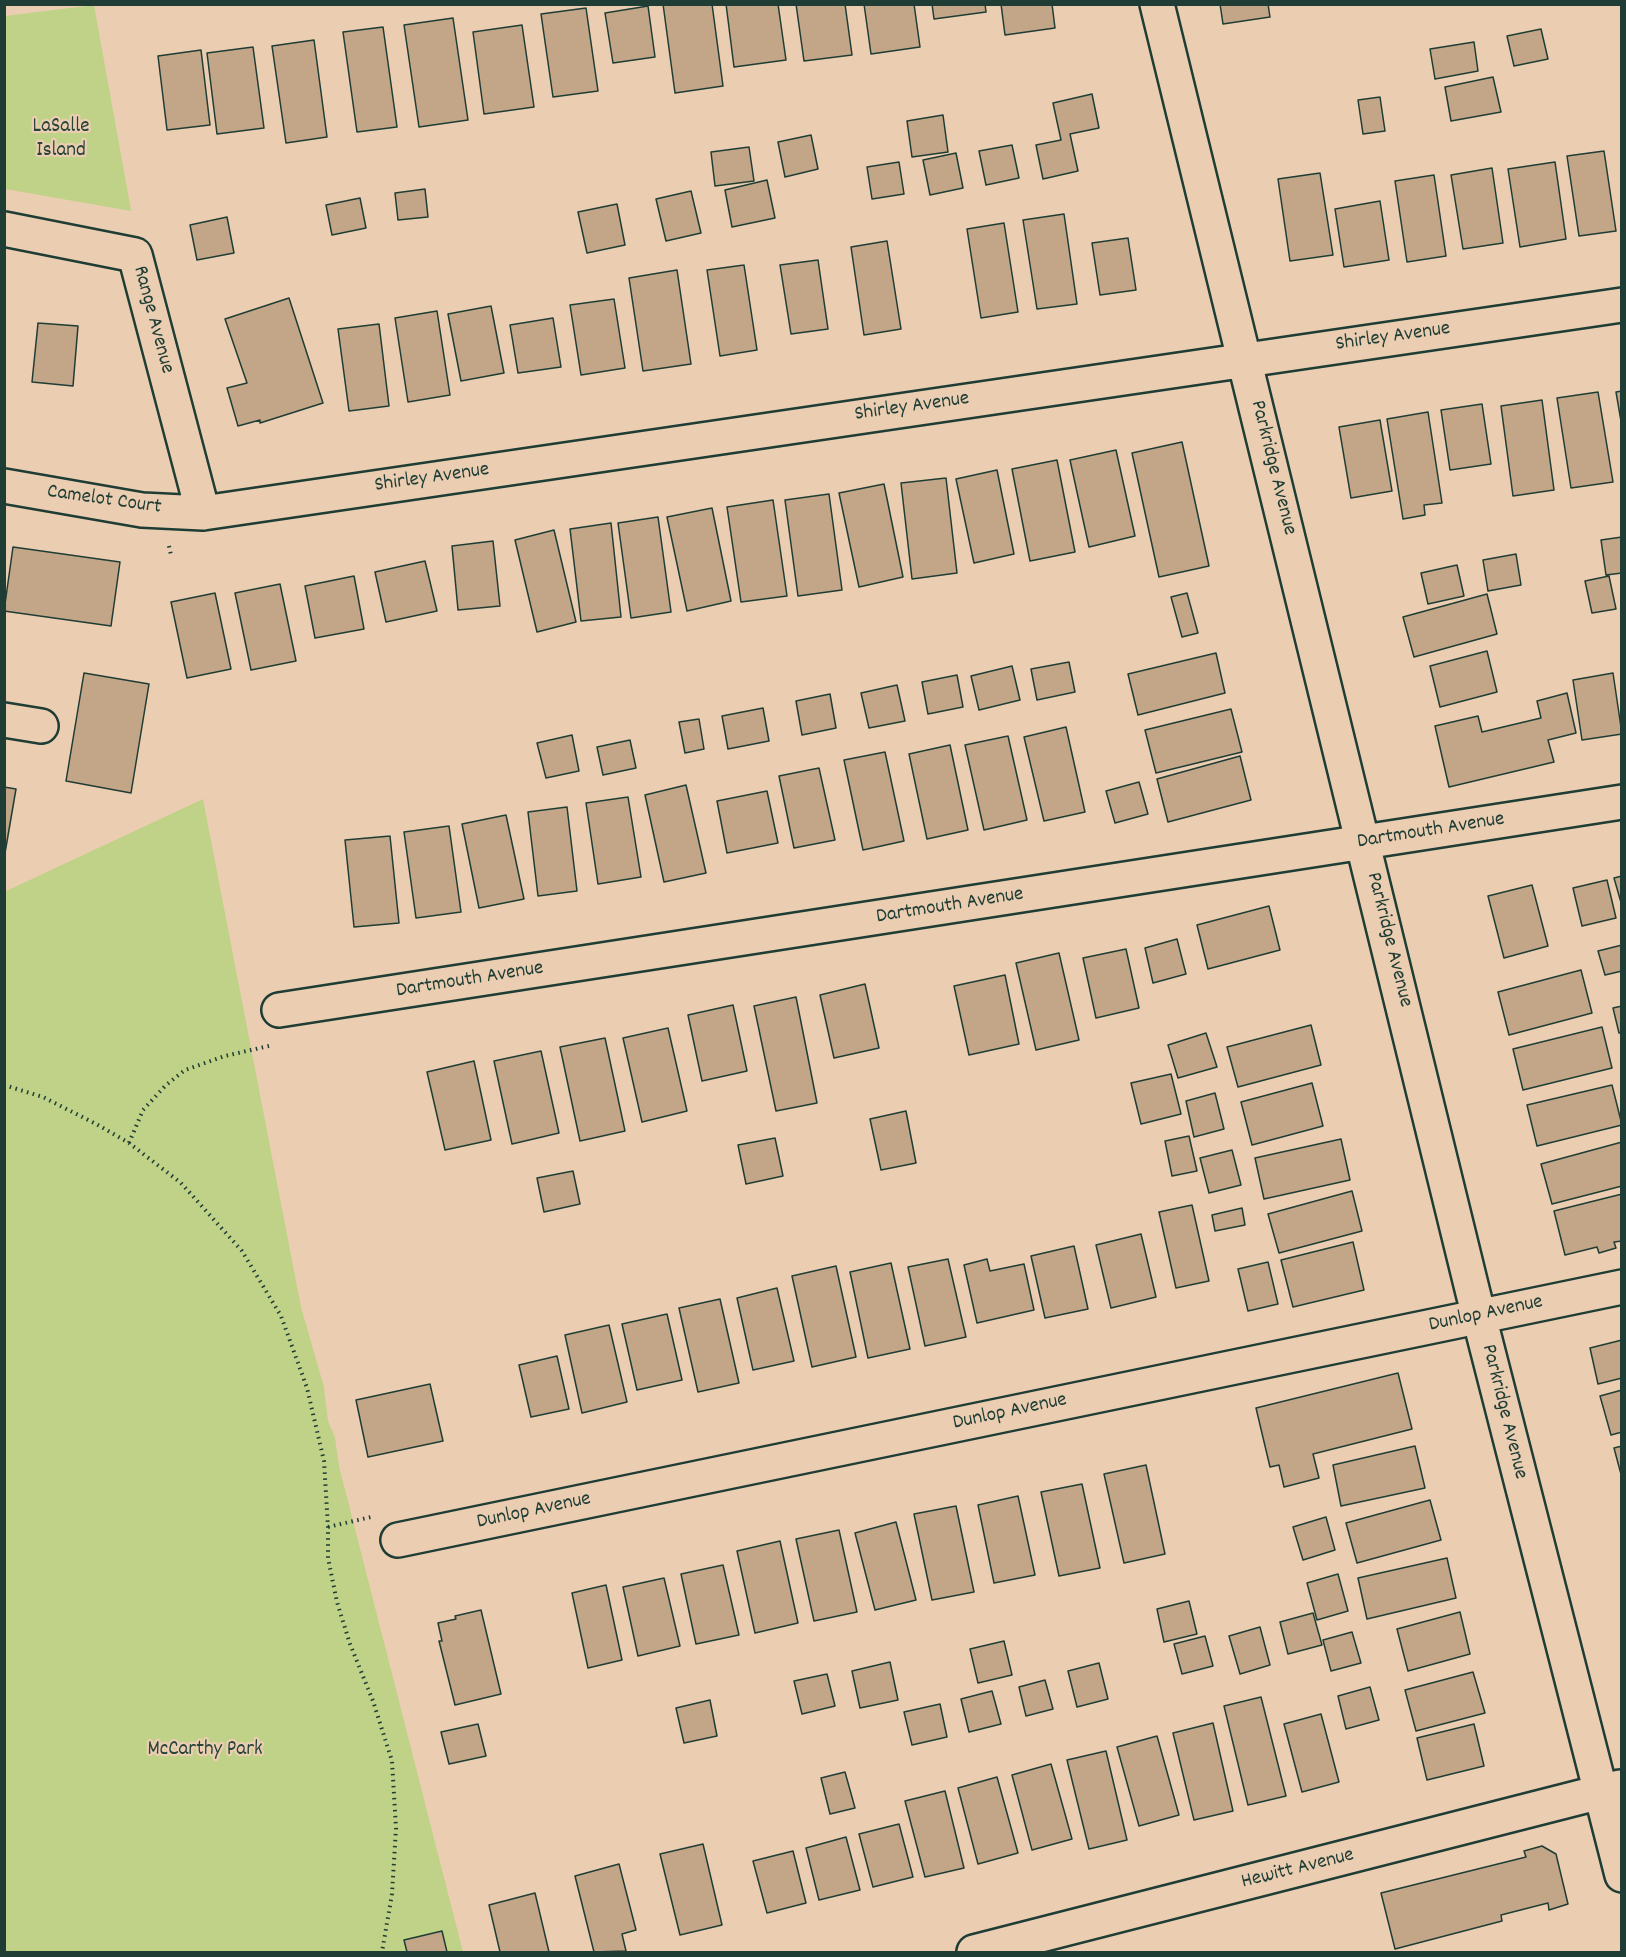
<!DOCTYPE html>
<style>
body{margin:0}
#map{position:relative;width:1626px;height:1957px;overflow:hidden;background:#ebceb2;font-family:Dekko,sans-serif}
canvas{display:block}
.frame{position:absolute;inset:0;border:6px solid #1f3d34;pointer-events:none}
</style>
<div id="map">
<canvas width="1626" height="1957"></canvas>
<div class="frame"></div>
</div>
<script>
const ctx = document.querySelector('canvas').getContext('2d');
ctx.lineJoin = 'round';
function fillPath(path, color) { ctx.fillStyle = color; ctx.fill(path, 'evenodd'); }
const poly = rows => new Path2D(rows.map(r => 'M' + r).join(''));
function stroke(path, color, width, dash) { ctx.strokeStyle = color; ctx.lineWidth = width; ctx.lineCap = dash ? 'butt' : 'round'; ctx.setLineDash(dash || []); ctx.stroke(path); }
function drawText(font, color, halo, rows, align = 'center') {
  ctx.font = font + ' Dekko,sans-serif'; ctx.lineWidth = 4.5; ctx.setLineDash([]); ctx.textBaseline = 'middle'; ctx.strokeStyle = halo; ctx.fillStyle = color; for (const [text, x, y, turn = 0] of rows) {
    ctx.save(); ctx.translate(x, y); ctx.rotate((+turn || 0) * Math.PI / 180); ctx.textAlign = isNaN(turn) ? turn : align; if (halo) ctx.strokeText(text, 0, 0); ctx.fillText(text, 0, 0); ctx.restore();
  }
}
const green = poly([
 [94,5,131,210,131,211,5,189,5,16],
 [203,799,301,1307,324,1387,328,1421,335,1437,339,1466,463,1952,5,1952,4,892]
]);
const building = poly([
 [663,4,712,4,723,86,675,93,663,4],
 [726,4,778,4,786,60,734,67,726,4],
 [796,4,845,4,852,55,804,61,796,4],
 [864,4,914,4,920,47,871,54,864,4],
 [932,4,985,4,986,12,934,19,932,4],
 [1001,4,1052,4,1055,28,1005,35,1001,4],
 [1220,4,1268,4,1270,17,1223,24,1220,4],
 [648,6,655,57,613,63,605,13,648,6],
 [586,8,598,91,553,97,541,14,586,8],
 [453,18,468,120,419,127,404,25,453,18],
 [522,25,534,107,484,114,473,32,522,25],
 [383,27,397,127,357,132,343,32,383,27],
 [1541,29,1548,59,1514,66,1507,36,1541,29],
 [314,40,327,137,286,143,272,46,314,40],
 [1474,42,1478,71,1435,79,1430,49,1474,42],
 [253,47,264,128,217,134,207,53,253,47],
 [201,50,210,125,167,130,158,56,201,50],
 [1493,77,1501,112,1451,121,1445,87,1493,77],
 [1092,94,1099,128,1070,134,1078,171,1043,179,1036,145,1061,140,1053,103,1092,94],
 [1380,97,1385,131,1363,134,1358,100,1380,97],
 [943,115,948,152,912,157,907,121,943,115],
 [811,135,818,169,785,177,778,142,811,135],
 [1012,145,1019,178,986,185,979,151,1012,145],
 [749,147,754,181,715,186,711,152,749,147],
 [1604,151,1616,231,1579,236,1567,156,1604,151],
 [956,153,963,188,930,195,923,160,956,153],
 [899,162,904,194,872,199,867,167,899,162],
 [1555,162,1566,239,1520,247,1508,169,1555,162],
 [1492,168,1503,243,1463,249,1451,175,1492,168],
 [1320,173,1333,255,1290,261,1278,179,1320,173],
 [1434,175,1446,256,1407,262,1395,181,1434,175],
 [767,180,775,218,732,227,725,190,767,180],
 [425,189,428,217,398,220,395,193,425,189],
 [691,191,701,233,666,241,656,199,691,191],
 [360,198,366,228,332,235,326,205,360,198],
 [1380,201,1389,260,1344,267,1335,209,1380,201],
 [617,204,625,245,587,253,578,212,617,204],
 [1064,214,1077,304,1037,309,1023,220,1064,214],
 [227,217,234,253,197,260,190,225,227,217],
 [1004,223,1018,312,981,318,967,229,1004,223],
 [1128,238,1136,290,1100,295,1092,243,1128,238],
 [887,241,901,329,864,335,851,247,887,241],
 [818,260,828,329,791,334,780,265,818,260],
 [744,265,757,350,720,356,707,270,744,265],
 [677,270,691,364,643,371,629,278,677,270],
 [289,298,323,403,260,423,260,420,238,426,227,388,247,383,225,319,289,298],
 [614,299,625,368,581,375,570,305,614,299],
 [491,306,504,373,461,381,448,314,491,306],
 [437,311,450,395,408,402,395,318,437,311],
 [553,318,561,367,518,373,510,325,553,318],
 [38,323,78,326,73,386,32,382,38,323],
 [379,324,389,406,349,411,338,329,379,324],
 [1622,391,1622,427,1616,392,1622,391],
 [1598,392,1613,482,1571,488,1557,398,1598,392],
 [1542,400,1554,490,1513,496,1501,406,1542,400],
 [1482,404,1491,464,1450,470,1441,410,1482,404],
 [1428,412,1442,503,1424,505,1425,515,1403,519,1387,419,1428,412],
 [1380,420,1392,491,1351,498,1339,427,1380,420],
 [1182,442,1209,566,1159,577,1132,453,1182,442],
 [1116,450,1135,536,1089,547,1070,460,1116,450],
 [1057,460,1075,552,1030,561,1012,469,1057,460],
 [997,470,1014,554,974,563,956,479,997,470],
 [946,478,957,573,912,579,901,483,946,478],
 [884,484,903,577,859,587,839,493,884,484],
 [829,494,842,590,798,596,785,500,829,494],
 [773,500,787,596,741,602,727,507,773,500],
 [712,508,731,601,687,611,667,517,712,508],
 [658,517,671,612,631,618,618,523,658,517],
 [611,523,621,617,581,621,570,529,611,523],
 [554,530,576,622,537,632,515,540,554,530],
 [1622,537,1622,573,1606,575,1601,540,1622,537],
 [493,541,500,606,458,610,452,546,493,541],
 [13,547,120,562,111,626,4,611,13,547],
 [1516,554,1521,585,1488,591,1483,560,1516,554],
 [425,561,437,611,386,622,375,572,425,561],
 [1457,565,1464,596,1428,604,1421,573,1457,565],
 [354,576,364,629,315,638,305,586,354,576],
 [1609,576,1616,609,1592,613,1585,581,1609,576],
 [280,584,296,661,251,670,235,593,280,584],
 [215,593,231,669,187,678,171,602,215,593],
 [1187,593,1198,633,1182,637,1171,597,1187,593],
 [1487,594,1497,634,1414,657,1403,617,1487,594],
 [1487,651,1497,692,1440,707,1430,666,1487,651],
 [1216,653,1225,693,1138,715,1128,674,1216,653],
 [1069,662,1075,692,1037,700,1031,669,1069,662],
 [1012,666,1020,700,979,710,971,676,1012,666],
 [84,673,149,684,131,793,66,781,84,673],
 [1613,673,1622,734,1582,740,1573,680,1613,673],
 [957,675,963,707,928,714,922,682,957,675],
 [897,685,905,721,869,728,861,693,897,685],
 [1567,693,1576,733,1548,740,1554,762,1449,787,1435,726,1478,716,1482,732,1541,718,1537,701,1567,693],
 [830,694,836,728,802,735,796,701,830,694],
 [763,708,769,741,728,749,722,716,763,708],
 [1231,709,1242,752,1156,773,1145,730,1231,709],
 [699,719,704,749,685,753,679,722,699,719],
 [1066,727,1085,812,1044,821,1024,737,1066,727],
 [572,735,579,771,546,778,537,743,572,735],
 [1008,736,1027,820,984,830,965,745,1008,736],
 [630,740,636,768,603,775,597,747,630,740],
 [950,745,968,830,927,839,909,754,950,745],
 [885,752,904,841,863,850,844,760,885,752],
 [1240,756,1251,800,1168,822,1157,779,1240,756],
 [819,768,835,840,794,848,779,776,819,768],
 [1139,782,1148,814,1115,823,1106,791,1139,782],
 [686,785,706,873,664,882,645,795,686,785],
 [4,787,16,789,5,853,4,853,4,787],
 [767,791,778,843,727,853,717,801,767,791],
 [628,797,641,877,598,884,586,803,628,797],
 [567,807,577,891,538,896,528,812,567,807],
 [506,815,524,899,479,908,462,824,506,815],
 [449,826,461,912,416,918,404,832,449,826],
 [390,836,399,923,354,927,345,840,390,836],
 [1622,876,1622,906,1614,878,1622,876],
 [1607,880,1616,918,1582,926,1573,888,1607,880],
 [1532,885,1548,946,1504,958,1488,896,1532,885],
 [1269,906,1280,950,1208,969,1197,925,1269,906],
 [1177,939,1186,974,1153,983,1145,948,1177,939],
 [1622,945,1622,971,1605,975,1598,951,1622,945],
 [1126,949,1139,1008,1096,1018,1083,958,1126,949],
 [1059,953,1079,1040,1036,1050,1016,963,1059,953],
 [1581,970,1592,1013,1509,1035,1498,992,1581,970],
 [1005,975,1019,1044,969,1055,954,986,1005,975],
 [865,984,879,1048,834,1058,820,995,865,984],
 [796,997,817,1103,776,1111,754,1006,796,997],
 [733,1005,747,1071,702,1081,688,1015,733,1005],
 [1622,1006,1622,1033,1619,1033,1613,1008,1622,1006],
 [1311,1025,1321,1065,1238,1087,1227,1047,1311,1025],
 [1602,1027,1612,1068,1523,1090,1513,1049,1602,1027],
 [668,1028,687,1111,642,1122,623,1038,668,1028],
 [1206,1033,1217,1067,1178,1078,1168,1045,1206,1033],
 [605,1038,625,1131,580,1141,560,1047,605,1038],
 [541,1051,559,1133,512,1144,494,1061,541,1051],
 [474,1061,491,1140,445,1150,427,1072,474,1061],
 [1171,1074,1181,1114,1141,1124,1131,1083,1171,1074],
 [1312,1083,1323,1126,1252,1145,1241,1102,1312,1083],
 [1612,1085,1622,1125,1537,1146,1527,1105,1612,1085],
 [1215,1093,1224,1129,1194,1137,1186,1101,1215,1093],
 [906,1111,916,1163,881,1170,870,1119,906,1111],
 [1189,1136,1197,1171,1172,1176,1165,1141,1189,1136],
 [775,1138,783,1176,746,1184,738,1145,775,1138],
 [1341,1139,1350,1180,1264,1199,1255,1158,1341,1139],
 [1622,1142,1622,1186,1552,1204,1541,1164,1622,1142],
 [1232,1150,1241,1185,1209,1193,1200,1158,1232,1150],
 [573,1171,580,1204,544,1212,537,1178,573,1171],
 [1352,1191,1362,1231,1279,1253,1268,1214,1352,1191],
 [1622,1194,1622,1241,1614,1242,1616,1248,1599,1253,1597,1247,1565,1255,1554,1211,1622,1194],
 [1192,1205,1209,1281,1176,1288,1159,1212,1192,1205],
 [1242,1208,1245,1225,1215,1231,1212,1215,1242,1208],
 [1141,1234,1156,1297,1111,1308,1096,1245,1141,1234],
 [1353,1242,1364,1290,1293,1307,1281,1260,1353,1242],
 [1074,1246,1088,1309,1045,1318,1031,1256,1074,1246],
 [948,1259,966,1337,925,1346,908,1267,948,1259],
 [987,1259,990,1271,1024,1264,1034,1310,977,1323,964,1265,987,1259],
 [1268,1262,1278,1304,1248,1311,1238,1269,1268,1262],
 [891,1263,910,1349,868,1358,850,1272,891,1263],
 [836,1266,856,1357,812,1367,792,1276,836,1266],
 [777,1288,794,1361,753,1370,737,1298,777,1288],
 [720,1299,739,1383,698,1392,679,1308,720,1299],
 [667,1314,682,1380,637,1390,622,1324,667,1314],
 [609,1325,627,1402,582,1413,565,1335,609,1325],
 [1622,1340,1622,1378,1598,1384,1590,1348,1622,1340],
 [557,1356,569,1409,531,1417,519,1365,557,1356],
 [1398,1373,1412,1429,1313,1454,1319,1478,1284,1487,1279,1465,1270,1467,1256,1408,1398,1373],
 [430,1384,443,1441,368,1457,356,1400,430,1384],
 [1622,1390,1622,1432,1611,1435,1600,1396,1622,1390],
 [1415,1446,1425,1488,1341,1506,1333,1465,1415,1446],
 [1622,1446,1622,1478,1614,1448,1622,1446],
 [1146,1465,1165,1554,1124,1563,1104,1474,1146,1465],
 [1082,1484,1100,1568,1059,1576,1041,1492,1082,1484],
 [1018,1496,1035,1575,994,1583,978,1505,1018,1496],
 [1430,1500,1441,1540,1357,1563,1346,1523,1430,1500],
 [956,1506,974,1592,932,1600,914,1514,956,1506],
 [1326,1517,1335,1550,1303,1560,1293,1527,1326,1517],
 [896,1522,916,1600,875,1610,855,1533,896,1522],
 [839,1530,857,1612,814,1621,796,1539,839,1530],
 [780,1541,798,1623,755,1633,737,1551,780,1541],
 [1447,1558,1456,1598,1367,1619,1358,1578,1447,1558],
 [723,1565,739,1635,696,1644,681,1574,723,1565],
 [1338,1574,1348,1611,1317,1620,1307,1583,1338,1574],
 [664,1578,680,1646,638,1656,623,1587,664,1578],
 [606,1585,622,1660,588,1668,572,1593,606,1585],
 [1189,1601,1197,1634,1164,1642,1157,1609,1189,1601],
 [481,1610,501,1694,455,1705,439,1641,442,1641,438,1623,456,1619,455,1616,481,1610],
 [1460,1612,1470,1654,1408,1671,1397,1629,1460,1612],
 [1313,1613,1322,1645,1288,1654,1280,1622,1313,1613],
 [1260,1627,1270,1665,1240,1674,1229,1636,1260,1627],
 [1352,1632,1361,1663,1331,1671,1323,1640,1352,1632],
 [1205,1636,1213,1666,1182,1674,1174,1644,1205,1636],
 [1004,1641,1012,1675,978,1683,970,1649,1004,1641],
 [890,1662,898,1700,860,1708,852,1671,890,1662],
 [1099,1663,1108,1699,1077,1707,1068,1671,1099,1663],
 [1473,1672,1485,1713,1416,1731,1405,1690,1473,1672],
 [827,1674,835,1706,802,1714,794,1681,827,1674],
 [1045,1680,1053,1709,1026,1716,1019,1687,1045,1680],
 [1370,1687,1379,1720,1346,1729,1338,1696,1370,1687],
 [992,1691,1001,1724,969,1732,961,1699,992,1691],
 [1261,1697,1286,1796,1248,1805,1224,1706,1261,1697],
 [710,1700,717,1736,684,1743,676,1708,710,1700],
 [940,1704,947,1737,912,1745,904,1712,940,1704],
 [1321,1714,1339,1782,1302,1792,1284,1724,1321,1714],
 [1213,1723,1233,1811,1194,1820,1173,1733,1213,1723],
 [478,1724,486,1756,449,1764,441,1732,478,1724],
 [1474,1724,1484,1766,1427,1780,1417,1738,1474,1724],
 [1157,1736,1179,1815,1139,1826,1117,1747,1157,1736],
 [1106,1751,1127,1840,1089,1849,1067,1760,1106,1751],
 [1051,1764,1072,1839,1032,1850,1012,1775,1051,1764],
 [845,1772,855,1808,830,1814,821,1778,845,1772],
 [997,1777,1018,1853,978,1864,958,1788,997,1777],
 [945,1791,964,1868,925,1877,905,1801,945,1791],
 [899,1824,913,1877,873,1887,859,1834,899,1824],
 [846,1837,860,1890,819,1900,806,1848,846,1837],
 [703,1844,722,1925,680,1935,660,1854,703,1844],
 [1542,1846,1556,1854,1568,1904,1549,1910,1548,1903,1501,1915,1502,1921,1395,1949,1381,1893,1526,1857,1524,1851,1542,1846],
 [793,1851,806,1903,767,1913,753,1861,793,1851],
 [619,1864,636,1930,622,1934,626,1951,594,1952,575,1876,619,1864],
 [535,1893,549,1952,500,1952,489,1905,535,1893],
 [442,1931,447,1952,407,1952,404,1940,442,1931]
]);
const path = poly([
 [169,546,171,555],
 [4,1085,43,1097,96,1124,129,1143,181,1183,242,1251,281,1316,307,1388,324,1461,328,1527,328,1558,337,1602,350,1644,373,1701,392,1761,396,1828,392,1894,382,1952],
 [129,1143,143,1110,166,1085,185,1070,225,1056,273,1045],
 [328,1527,371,1517]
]);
const minor = poly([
 [1157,4,1473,1293,1622,1875],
 [4,229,135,255,203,513],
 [4,486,142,510,203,513,1622,305],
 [4,720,41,726],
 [279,1010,1622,802],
 [398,1540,1622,1287],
 [974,1952,1620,1787]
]);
const parkNames = [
 ["LaSalle",61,128],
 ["Island",61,152],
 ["McCarthy Park",205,1751]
];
const streetNames = [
 ["Range Avenue",152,320,75],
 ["Shirley Avenue",1393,338,-8],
 ["Shirley Avenue",912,408,-8],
 ["Parkridge Avenue",1272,468,76],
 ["Shirley Avenue",432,479,-8],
 ["Camelot Court",104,501,8],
 ["Dartmouth Avenue",1431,832,-9],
 ["Dartmouth Avenue",950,907,-9],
 ["Parkridge Avenue",1388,940,76],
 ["Dartmouth Avenue",470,981,-9],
 ["Dunlop Avenue",1486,1315,-12],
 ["Parkridge Avenue",1503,1412,76],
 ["Dunlop Avenue",1010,1413,-12],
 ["Dunlop Avenue",534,1512,-12],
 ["Hewitt Avenue",1298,1870,-14]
];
fillPath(green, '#c0d287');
fillPath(building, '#c3a587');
stroke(building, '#1f3d34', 1.5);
stroke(minor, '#1f3d34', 38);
stroke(path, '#1f3d34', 4, [1.5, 4.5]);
stroke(minor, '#ebceb2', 33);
drawText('21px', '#274438', '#ebceb2', parkNames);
drawText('21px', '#1f3d34', '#ebceb2', streetNames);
</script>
